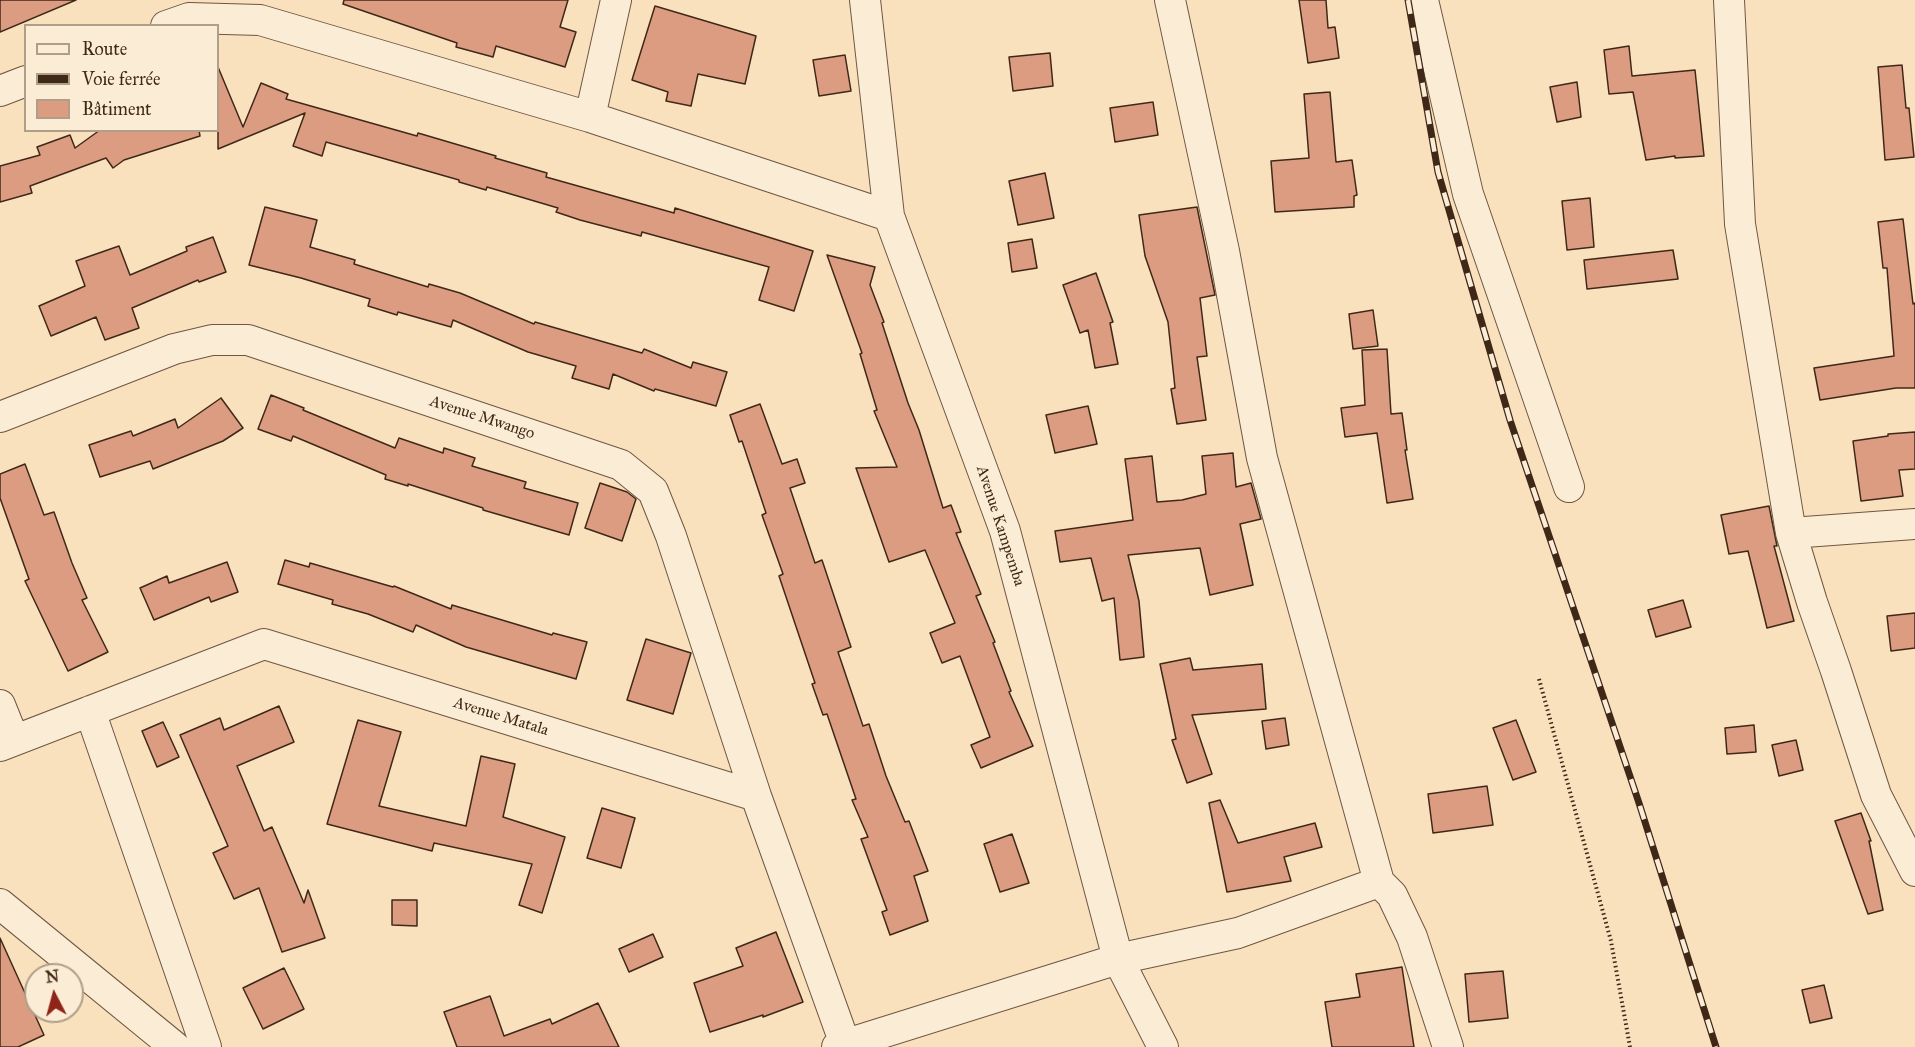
<!DOCTYPE html>
<meta charset="utf-8">
<style>
body{margin:0}
#map{position:relative;width:1915px;height:1047px;overflow:hidden;background:#f9e1be;font-family:"IM FELL Great Primer",serif}
canvas{display:block}
.legend{position:absolute;left:24px;top:24px;width:195px;height:108px;box-sizing:border-box;background:#fbecd5;border:2px solid #b09e89;margin:0;padding:8px 10px;list-style:none;font-size:18px;color:#402818}
.legend li{display:flex;align-items:center;gap:12px;height:30px}
.legend b{width:30px;border:2px solid #b09e89}
.north{position:absolute;left:24px;top:963px;width:60px;height:60px;box-sizing:border-box;background:#fbecd5;border:2px solid #b09e89;border-radius:50%;rotate:354deg;font-size:16px;font-weight:700;line-height:24px;text-align:center;color:#402818}
.north::after{content:'';display:block;margin:auto;width:21px;height:27px;background:#8f2418;clip-path:polygon(50% 0,100% 100%,50% 72%,0 100%)}
</style>
<div id="map">
<canvas width="1915" height="1047"></canvas>
<ul class="legend">
<li><b style="height:8px;background:#fbecd5"></b>Route</li>
<li><b style="height:8px;background:#402818"></b>Voie ferrée</li>
<li><b style="height:16px;background:#dc9c81"></b>Bâtiment</li>
</ul>
<div class="north">N</div>
</div>
<script>
const ctx = document.querySelector('canvas').getContext('2d');
ctx.lineJoin = 'round';
function fillPath(path, color) { ctx.fillStyle = color; ctx.fill(path, 'evenodd'); }
const poly = rows => new Path2D(rows.map(r => 'M' + r).join(''));
function stroke(path, color, width, dash) { ctx.strokeStyle = color; ctx.lineWidth = width; ctx.lineCap = dash ? 'butt' : 'round'; ctx.setLineDash(dash || []); ctx.stroke(path); }
function drawText(font, color, halo, rows, align = 'center') {
  ctx.font = font + ' "IM FELL Great Primer",serif'; ctx.lineWidth = 6; ctx.setLineDash([]); ctx.textBaseline = 'middle'; ctx.strokeStyle = halo; ctx.fillStyle = color; for (const [text, x, y, turn = 0] of rows) {
    ctx.save(); ctx.translate(x, y); ctx.rotate((+turn || 0) * Math.PI / 180); ctx.textAlign = isNaN(turn) ? turn : align; if (halo) ctx.strokeText(text, 0, 0); ctx.fillText(text, 0, 0); ctx.restore();
  }
}
const building = poly([
 [0,0,76,0,0,32,0,0],
 [344,0,568,0,560,27,576,32,565,67,496,46,493,57,456,47,457,43,343,4,344,0],
 [1299,0,1326,0,1328,28,1335,27,1339,58,1308,63,1299,0],
 [655,6,756,36,745,84,698,74,691,106,666,101,668,92,632,80,655,6],
 [1629,46,1632,76,1695,70,1704,156,1675,158,1675,156,1646,160,1633,92,1609,94,1604,50,1629,46],
 [1050,53,1053,86,1013,91,1009,57,1050,53],
 [845,55,851,91,819,96,813,60,845,55],
 [1902,65,1906,108,1909,108,1914,157,1885,160,1878,67,1902,65],
 [218,67,243,127,261,83,288,94,286,99,417,136,418,133,469,148,496,156,495,158,547,173,546,177,674,213,675,208,813,251,794,311,759,300,769,267,642,232,641,236,580,220,556,212,558,208,487,187,486,190,459,182,459,180,326,142,322,156,293,146,305,113,218,149,218,67],
 [1577,82,1581,117,1557,122,1550,87,1577,82],
 [1330,92,1336,162,1352,160,1357,195,1354,196,1354,207,1275,212,1271,161,1309,158,1304,94,1330,92],
 [1153,102,1158,135,1115,142,1110,108,1153,102],
 [100,130,199,130,200,136,124,160,113,168,106,158,30,186,32,193,0,202,0,166,40,155,37,147,70,135,75,148,100,130],
 [1045,173,1054,218,1018,225,1009,181,1045,173],
 [1590,198,1594,247,1567,250,1562,201,1590,198],
 [265,207,317,220,310,247,355,260,354,264,428,287,429,284,460,293,534,324,535,322,642,353,644,349,691,368,693,362,727,372,716,406,655,389,654,391,613,374,609,389,572,378,576,366,528,352,453,320,451,327,398,312,397,315,368,306,370,299,301,278,249,265,265,207],
 [1197,207,1215,295,1200,298,1207,356,1197,357,1206,420,1177,424,1171,389,1175,388,1168,322,1145,256,1139,215,1197,207],
 [1903,219,1913,304,1915,303,1915,388,1896,388,1820,400,1814,368,1894,356,1887,268,1883,268,1878,222,1903,219],
 [213,237,226,272,199,282,198,280,132,308,139,328,105,340,96,317,51,336,39,306,85,286,76,261,119,246,130,275,187,251,186,247,213,237],
 [1032,239,1037,268,1012,272,1008,243,1032,239],
 [1673,250,1678,279,1587,289,1584,260,1673,250],
 [827,255,875,267,870,285,884,322,882,323,908,403,919,430,943,508,951,505,961,532,956,533,981,594,976,596,995,642,993,643,1011,691,1009,692,1033,746,981,768,971,745,990,737,960,656,942,663,930,633,955,623,925,550,889,562,856,468,897,467,874,411,877,410,860,354,862,353,827,255],
 [1096,273,1113,322,1110,323,1118,364,1095,368,1088,330,1080,333,1063,285,1096,273],
 [1373,310,1378,346,1353,349,1349,314,1373,310],
 [1387,349,1391,414,1402,413,1407,450,1405,450,1413,499,1387,503,1377,433,1345,437,1341,408,1365,405,1362,350,1387,349],
 [271,395,304,408,303,410,395,448,399,438,443,453,444,448,475,458,472,466,526,482,524,488,578,503,569,535,483,510,483,508,408,484,408,486,385,479,386,475,293,436,291,441,258,429,271,395],
 [221,398,243,428,223,441,153,469,150,461,100,477,89,445,131,431,133,436,175,419,178,428,221,398],
 [760,404,782,464,797,459,805,483,790,488,815,563,822,560,851,647,838,652,863,726,869,724,886,776,905,822,909,821,928,871,914,876,928,921,890,935,882,912,887,910,861,839,868,837,852,800,856,799,827,714,823,715,812,684,815,683,779,576,783,574,762,515,766,513,742,441,739,442,730,415,760,404],
 [1088,406,1097,444,1055,453,1046,415,1088,406],
 [1915,432,1915,469,1899,470,1903,496,1861,501,1853,441,1888,436,1888,434,1915,432],
 [1233,453,1236,487,1251,483,1261,519,1240,524,1253,585,1210,595,1200,548,1128,555,1139,601,1144,657,1120,660,1114,598,1102,601,1091,558,1060,562,1055,531,1133,520,1125,459,1152,456,1157,502,1182,500,1206,494,1202,456,1233,453],
 [25,464,44,515,54,512,72,563,87,598,82,600,108,652,68,671,25,581,29,579,0,498,0,474,25,464],
 [600,483,627,492,636,499,622,541,585,528,600,483],
 [1769,506,1777,546,1774,546,1794,621,1767,628,1748,551,1729,554,1721,515,1769,506],
 [285,560,309,567,310,563,393,587,394,586,451,609,452,605,552,635,553,633,587,642,576,679,466,647,416,625,413,632,368,614,332,604,333,600,278,584,285,560],
 [227,562,238,592,211,602,209,597,154,620,140,588,167,576,169,583,227,562],
 [1683,600,1691,627,1656,637,1648,610,1683,600],
 [1915,613,1915,648,1891,651,1887,616,1915,613],
 [646,639,691,653,673,714,627,700,646,639],
 [1190,658,1193,670,1262,664,1266,709,1192,715,1212,774,1187,783,1172,740,1176,739,1160,664,1190,658],
 [279,706,294,742,237,766,264,831,272,827,304,903,308,890,325,938,282,952,259,888,234,899,213,853,228,846,180,735,220,718,224,730,279,706],
 [1285,718,1289,745,1266,749,1262,721,1285,718],
 [358,720,401,732,379,806,466,826,481,756,515,764,503,817,565,837,542,913,519,905,532,864,434,843,432,851,327,824,358,720],
 [1516,720,1536,772,1513,780,1493,728,1516,720],
 [163,722,179,757,157,767,142,731,163,722],
 [1754,725,1756,752,1727,754,1725,728,1754,725],
 [1796,740,1803,770,1779,776,1772,745,1796,740],
 [1487,786,1493,825,1433,833,1428,794,1487,786],
 [1220,800,1238,843,1315,823,1322,847,1284,857,1291,881,1227,892,1209,803,1220,800],
 [602,808,635,818,621,868,587,858,602,808],
 [1861,813,1871,841,1869,841,1883,910,1868,914,1835,821,1861,813],
 [1012,834,1029,883,1000,892,984,844,1012,834],
 [392,900,417,900,417,926,392,925,392,900],
 [776,932,803,1002,763,1017,763,1015,710,1032,694,983,743,966,736,948,776,932],
 [653,934,663,957,629,972,619,949,653,934],
 [0,938,44,1035,18,1047,0,1047,0,938],
 [1402,967,1414,1047,1332,1047,1325,1002,1360,997,1356,974,1402,967],
 [284,968,304,1009,263,1029,243,988,284,968],
 [1503,971,1508,1018,1469,1022,1465,974,1503,971],
 [1824,985,1832,1018,1810,1023,1802,990,1824,985],
 [490,996,504,1036,550,1019,552,1024,598,1003,619,1047,457,1047,444,1012,490,996]
]);
const path = poly([
 [1539,679,1611,941,1630,1047]
]);
const minor = poly([
 [865,0,889,216,1005,531,1118,959,1163,1047],
 [1423,0,1468,194,1569,487],
 [1729,0,1740,224,1791,533,1812,602,1836,671,1876,795,1915,871],
 [166,26,189,18,260,20,590,117,889,216],
 [0,91,26,81],
 [590,117,616,0],
 [0,417,174,349,212,340,248,340,621,465,653,491,671,536,756,796],
 [1791,533,1915,524],
 [0,705,14,740],
 [90,711,206,1047],
 [0,746,264,644,756,796,845,1044],
 [1379,882,1392,895,1412,937,1448,1047],
 [0,904,175,1047],
 [837,1047,1118,959,1238,933,1379,882,1262,458,1224,251,1170,0]
]);
const rail = poly([
 [1408,0,1438,172,1510,420,1639,803,1716,1047]
]);
const streetNames = [
 ["Avenue Mwango",482,418,18],
 ["Avenue Kampemba",1000,526,72],
 ["Avenue Matala",501,717,17]
];
fillPath(building, '#dc9c81');
stroke(building, '#402818', 1.5);
stroke(minor, '#6e5642', 32);
stroke(path, '#402818', 4, [1.5, 3]);
stroke(minor, '#fbecd5', 30);
stroke(rail, '#402818', 7);
stroke(rail, '#fbecd5', 4.5, [14]);
drawText('16px', '#402818', '#fbecd5', streetNames);
</script>
